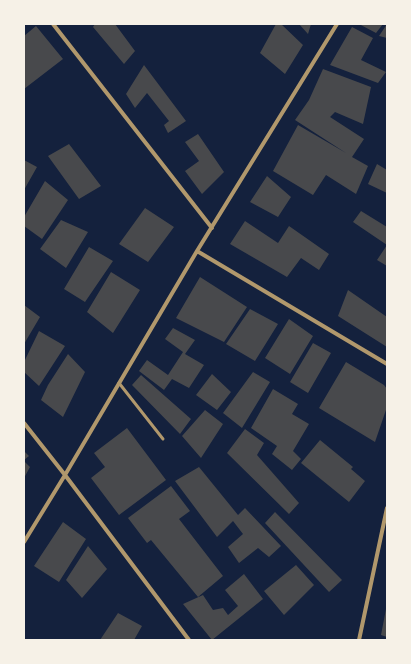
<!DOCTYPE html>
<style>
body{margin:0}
#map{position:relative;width:411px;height:664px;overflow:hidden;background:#14213d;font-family:Jost,sans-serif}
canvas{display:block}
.frame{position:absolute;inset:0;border:25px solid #f6f1e7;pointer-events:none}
</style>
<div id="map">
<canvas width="411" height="664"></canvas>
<div class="frame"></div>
</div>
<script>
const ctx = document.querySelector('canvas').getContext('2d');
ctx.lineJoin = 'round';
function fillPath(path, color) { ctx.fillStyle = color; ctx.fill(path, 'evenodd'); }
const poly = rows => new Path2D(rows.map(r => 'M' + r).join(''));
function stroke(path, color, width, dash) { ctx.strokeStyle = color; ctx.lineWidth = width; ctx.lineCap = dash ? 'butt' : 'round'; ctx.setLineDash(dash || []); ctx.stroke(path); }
const building = poly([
 [95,24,115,24,135,51,124,64,93,27],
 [276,24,281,24,303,45,285,74,260,53],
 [299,24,311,24,308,34],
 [359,24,383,24,376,33],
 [387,24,387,38,379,36],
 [36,26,63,59,24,89,24,36],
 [352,27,373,38,361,60,386,72,378,83,330,65],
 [144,65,186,121,168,133,164,125,169,121,147,93,135,108,126,94],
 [323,69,371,87,363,124,335,112,330,117,364,139,352,157,368,166,356,194,326,175,313,195,273,171,298,125,346,153,295,120,309,100],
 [198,134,224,172,202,194,185,171,199,161,185,142],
 [69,144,101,186,79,199,48,156],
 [24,160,37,167,24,190],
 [377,164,387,170,387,193,368,184],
 [267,176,291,197,278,217,250,202],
 [45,181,68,200,42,239,24,226,24,217],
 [145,208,174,227,148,262,119,244],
 [361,211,387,227,387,245,353,222],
 [61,220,88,232,66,268,40,249],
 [245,221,278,243,289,226,329,254,319,270,301,258,287,277,230,244],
 [387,245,387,266,377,260],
 [89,247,113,261,85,302,64,289],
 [111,272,140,290,113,333,87,312],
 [200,277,247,307,224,342,176,318],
 [348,290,387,317,387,347,338,316],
 [24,305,40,317,24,344],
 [250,309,278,324,255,361,226,344],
 [289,319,313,336,290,374,265,358],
 [173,328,195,340,185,354,204,365,189,388,172,379,164,390,139,371,147,360,168,375,183,352,165,339],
 [39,331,65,346,39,386,24,372,24,362],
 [313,343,331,353,308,393,290,382],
 [68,354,85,372,63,417,41,400,48,385],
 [346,362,384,385,387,389,387,407,375,442,319,408],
 [253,372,270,382,242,428,223,413],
 [212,374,231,392,217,410,196,395],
 [141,375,191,419,180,434,132,385],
 [273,389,298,404,292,414,309,424,293,451,301,459,292,470,272,454,277,446,251,428],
 [205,410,223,424,201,458,182,436],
 [127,428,166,480,119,515,91,478,105,467,94,453],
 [245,429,264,443,257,455,299,503,289,514,227,453],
 [320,440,353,467,351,469,365,481,349,502,301,463],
 [24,451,29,456,24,460],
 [24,461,30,467,24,478],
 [199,467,238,515,245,508,281,546,269,557,258,548,239,563,228,547,243,534,233,521,217,537,175,481],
 [171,486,190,511,179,519,223,576,198,597,151,540,147,543,128,518],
 [275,512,342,580,329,592,265,523],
 [63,522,86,539,59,582,34,566],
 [88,546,107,569,82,598,66,580],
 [296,565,314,585,284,615,264,591],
 [244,574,263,599,212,640,183,604,203,595,213,610,223,608,228,615,238,606,225,590],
 [386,609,387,610,387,637,381,635],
 [118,613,142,626,134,640,100,640]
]);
const service = poly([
 [119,383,163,439]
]);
const minor = poly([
 [53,24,212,228],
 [197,251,387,364],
 [24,423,65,475,189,640],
 [24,542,65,475,197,251,337,24],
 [359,640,387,508]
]);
fillPath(building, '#48494c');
stroke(service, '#b1986c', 3);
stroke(minor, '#b1986c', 4);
</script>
